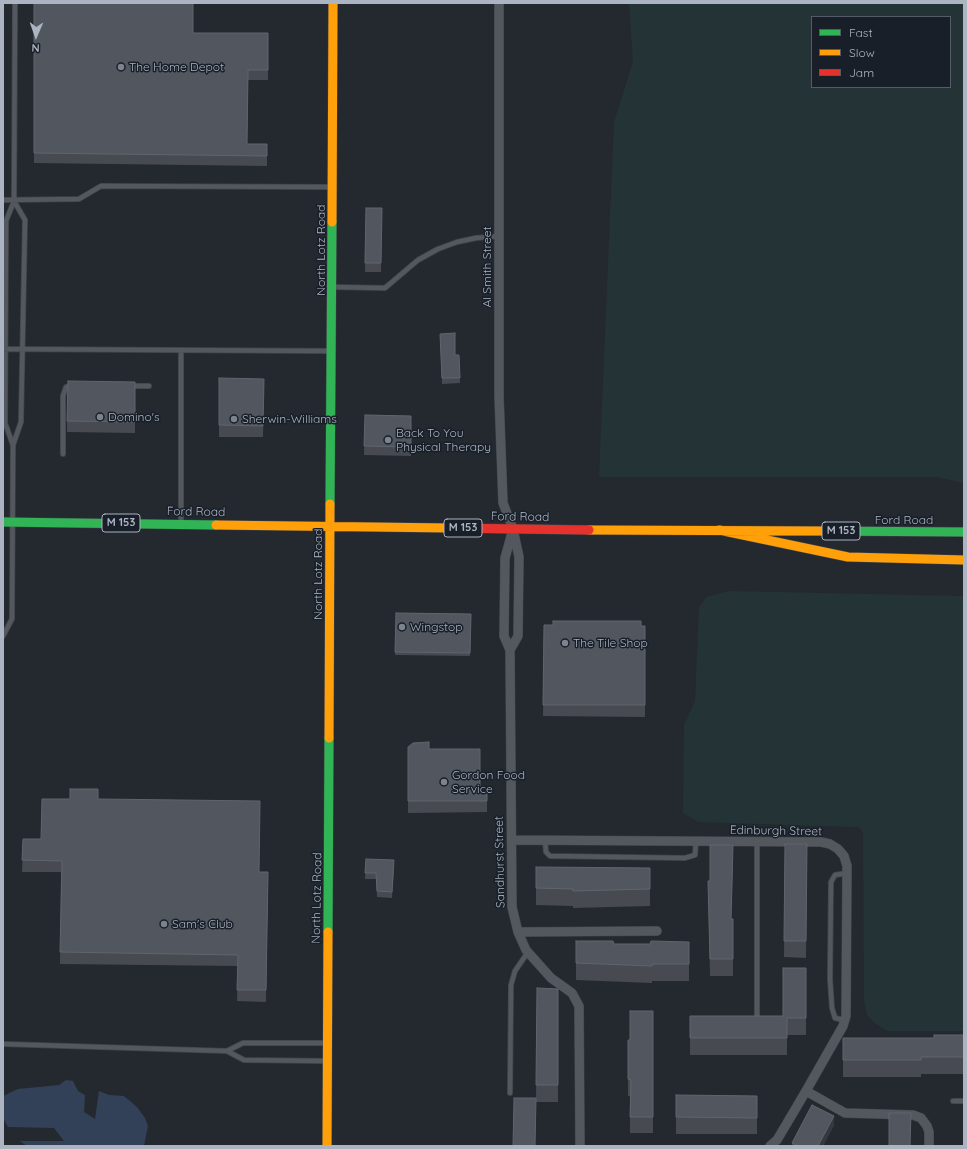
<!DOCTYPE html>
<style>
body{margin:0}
#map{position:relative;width:967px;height:1149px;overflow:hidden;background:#24292f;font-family:Quicksand,sans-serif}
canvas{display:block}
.frame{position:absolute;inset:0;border:4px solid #acb4c2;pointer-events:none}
.legend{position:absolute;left:811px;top:16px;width:140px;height:72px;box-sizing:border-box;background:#181f29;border:1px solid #535b66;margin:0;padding:5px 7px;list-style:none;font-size:12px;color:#acb4c2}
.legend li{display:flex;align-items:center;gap:8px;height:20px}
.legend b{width:20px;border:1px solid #535b66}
.north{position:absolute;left:16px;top:16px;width:40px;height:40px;-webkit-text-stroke:3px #181f29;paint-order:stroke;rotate:182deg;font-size:11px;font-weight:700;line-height:16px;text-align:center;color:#acb4c2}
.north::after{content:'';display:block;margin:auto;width:14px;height:18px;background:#acb4c2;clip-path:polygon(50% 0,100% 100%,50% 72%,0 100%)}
</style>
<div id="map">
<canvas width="967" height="1149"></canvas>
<div class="frame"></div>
<ul class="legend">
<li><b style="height:5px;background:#30b455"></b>Fast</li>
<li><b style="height:5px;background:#ff9f0a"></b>Slow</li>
<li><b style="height:5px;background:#e5322d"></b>Jam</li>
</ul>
<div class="north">N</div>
</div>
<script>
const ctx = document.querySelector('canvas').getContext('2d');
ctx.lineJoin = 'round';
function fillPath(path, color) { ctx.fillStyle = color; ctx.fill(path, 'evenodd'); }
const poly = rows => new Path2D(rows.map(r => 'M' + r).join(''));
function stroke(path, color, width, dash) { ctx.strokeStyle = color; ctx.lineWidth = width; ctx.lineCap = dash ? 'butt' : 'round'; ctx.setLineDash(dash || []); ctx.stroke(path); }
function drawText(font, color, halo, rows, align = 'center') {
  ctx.font = font + ' Quicksand,sans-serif'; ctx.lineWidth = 3; ctx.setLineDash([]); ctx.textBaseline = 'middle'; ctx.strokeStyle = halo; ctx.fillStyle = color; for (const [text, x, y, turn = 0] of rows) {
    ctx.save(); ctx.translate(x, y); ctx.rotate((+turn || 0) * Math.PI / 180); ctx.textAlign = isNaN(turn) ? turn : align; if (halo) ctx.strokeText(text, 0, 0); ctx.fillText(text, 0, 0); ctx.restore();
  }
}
const green = poly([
 [629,3,964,3,964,483,937,477,599,477,614,122,633,62],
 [812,17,950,17,950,87,812,87],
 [729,591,964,596,964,1031,888,1031,876,1024,867,1015,864,1000,863,833,859,827,698,822,683,813,684,725,695,701,699,608,706,597]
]);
const water = poly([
 [66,1080,73,1081,78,1091,85,1095,84,1112,95,1119,99,1091,109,1095,124,1096,137,1107,145,1118,148,1126,144,1146,27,1146,20,1141,64,1141,54,1128,8,1127,3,1118,3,1096,18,1089,59,1085]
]);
const lane = poly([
 [3,200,79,199,101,186,331,187],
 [14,201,15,3],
 [332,287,385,288,418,260,438,249,457,242,476,238,499,236],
 [3,349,329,351],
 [131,386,149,386],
 [63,454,63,396,66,387,74,384],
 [181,522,181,350],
 [3,636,12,619,13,445,21,422,25,220,14,201,6,221,5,423,13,445],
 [545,840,546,852,550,856,685,858,695,855,696,841],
 [757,842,757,1020],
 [844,1020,835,1018,832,1008,830,979,831,882,835,875,847,873],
 [3,1044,227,1051],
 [325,1061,244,1060,227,1051,243,1043,327,1043],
 [510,1093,511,985,515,971,528,952],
 [953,1101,964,1101]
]);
const street = poly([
 [499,3,499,396,503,503,513,529],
 [510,650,518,636,519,557,513,529,505,558,504,636,510,650,512,907,518,932,526,950,551,978,572,993,579,1006,580,1146],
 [512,840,821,842,830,844,838,849,844,856,847,866,846,1016,843,1026,806,1091,777,1140,770,1146],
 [518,932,657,931],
 [806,1091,845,1113,913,1115,921,1118,927,1126,929,1132,929,1146]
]);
const fast = poly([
 [330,504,332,222],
 [3,522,216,525],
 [824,531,964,532],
 [328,932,329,738]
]);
const slow = poly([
 [332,222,333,3],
 [216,525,450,528],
 [589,530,824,531],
 [719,530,848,557,964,560],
 [329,738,330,504],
 [327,1146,328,932]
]);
const jam = poly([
 [450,528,589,530]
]);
const wall = poly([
 [34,3,193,33,268,33,268,80,248,80,247,144,267,144,267,166,34,163],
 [366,208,382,208,381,272,365,272],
 [440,334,455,355,459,355,460,383,442,384],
 [219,378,264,379,263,437,219,437],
 [135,382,135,433,67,432,67,421],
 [365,415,411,416,411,456,364,455],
 [396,613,471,614,470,656,395,655],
 [544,625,645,626,645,717,543,716],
 [408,747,429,749,480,792,487,792,487,812,408,813],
 [70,799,98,799,260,872,268,872,266,1002,237,1001,238,966,60,964,61,872,22,872,23,839,41,839],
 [785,844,807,844,806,958,784,957],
 [366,859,394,866,392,898,377,897,376,879,365,879],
 [733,862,731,919,733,919,733,976,710,976,708,881,710,881],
 [536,867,650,868,650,906,573,908,573,906,536,905],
 [576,941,614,944,650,944,689,942,689,981,652,981,652,983,576,980],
 [806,968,806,1035,787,1035,787,1055,690,1055,690,1016,783,1016],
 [537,988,558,989,558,1102,536,1102],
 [653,1011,653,1133,630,1133,630,1096,628,1096,628,1040,630,1040],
 [964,1035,964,1074,921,1074,921,1077,843,1077,843,1038,934,1038],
 [676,1095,757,1096,757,1134,676,1134],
 [834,1125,823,1146,792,1146,792,1143]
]);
const shadedWall = poly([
 [733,845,733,862,731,936,731,919],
 [834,1116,834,1125,823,1146,818,1146]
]);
const building = poly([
 [34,3,193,3,193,33,268,33,268,70,248,70,247,144,267,144,267,156,34,153,34,3],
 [366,208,382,208,381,263,365,263,366,208],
 [455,333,455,355,459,355,460,378,442,378,440,334,455,333],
 [219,378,264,379,263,426,219,425,219,378],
 [68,381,135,382,135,422,67,421,68,381],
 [365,415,411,416,411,447,364,446,365,415],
 [396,613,471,614,470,653,395,652,396,613],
 [553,621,641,621,641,626,645,626,645,705,543,705,544,625,553,625,553,621],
 [429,742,429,749,480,749,480,792,487,792,487,801,408,801,408,747,413,743,429,742],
 [70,789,98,789,98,799,260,801,259,872,268,872,266,990,237,990,238,955,60,952,62,861,22,860,23,839,41,839,42,799,70,799,70,789],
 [785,844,807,844,806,941,784,941,785,844],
 [710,845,733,845,731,919,733,919,733,959,710,959,708,881,710,881,710,845],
 [366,859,394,860,392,892,377,891,376,873,365,873,366,859],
 [536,867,650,868,650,889,573,891,573,889,536,888,536,867],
 [576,941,613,941,614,944,650,944,651,941,689,942,689,964,652,964,652,966,576,963,576,941],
 [783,968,806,968,806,1018,787,1018,787,1038,690,1038,690,1016,783,1016,783,968],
 [537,988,558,989,558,1085,536,1085,537,988],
 [630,1011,653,1011,653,1117,630,1117,631,1080,628,1079,628,1040,630,1040,630,1011],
 [934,1035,964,1035,964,1057,921,1057,921,1060,843,1060,843,1038,934,1038,934,1035],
 [676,1095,757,1096,757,1118,676,1117,676,1095],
 [514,1098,536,1098,535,1146,513,1146,514,1098],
 [812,1105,834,1116,818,1146,799,1146,792,1143,812,1105],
 [889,1113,911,1113,910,1146,889,1146,889,1113]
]);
const markers = [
 [121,67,4,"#7c838f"],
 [100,417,4,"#7c838f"],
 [234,419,4,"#7c838f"],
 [388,440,4,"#7c838f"],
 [402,627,4,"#7c838f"],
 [565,643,4,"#7c838f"],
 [444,782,4,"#7c838f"],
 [164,924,4,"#7c838f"]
];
const shields = [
 [121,523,38],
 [463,528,38],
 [841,531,38]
];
const shieldNames = [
 ["M 153",121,523],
 ["M 153",463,528],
 ["M 153",841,531]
];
const poiNames = [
 ["The Home Depot",129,67],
 ["Domino's",108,417],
 ["Sherwin-Williams",242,419],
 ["Back To You",396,433],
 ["Physical Therapy",396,447],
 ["Wingstop",410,627],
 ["The Tile Shop",573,643],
 ["Gordon Food",452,775],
 ["Service",452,789],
 ["Sam's Club",172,924]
];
const streetNames = [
 ["North Lotz Road",321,250,-90],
 ["Al Smith Street",487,267,-90],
 ["Ford Road",196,512,1],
 ["Ford Road",520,517,1],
 ["Ford Road",904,520],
 ["North Lotz Road",318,574,-90],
 ["Edinburgh Street",776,831,1],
 ["Sandhurst Street",500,862,-91],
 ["North Lotz Road",317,898,-89]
];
fillPath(green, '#243436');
fillPath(water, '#324157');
stroke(lane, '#404348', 6);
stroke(street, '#404348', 10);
stroke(fast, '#404348', 10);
stroke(slow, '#404348', 10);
stroke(jam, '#404348', 10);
stroke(lane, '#53575e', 4.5);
stroke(street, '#53575e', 9);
stroke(fast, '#30b455', 9);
stroke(slow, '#ff9f0a', 9);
stroke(jam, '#e5322d', 9);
fillPath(wall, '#474b51');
fillPath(shadedWall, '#34393f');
fillPath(building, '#52565e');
stroke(building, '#60656d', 1);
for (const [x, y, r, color] of markers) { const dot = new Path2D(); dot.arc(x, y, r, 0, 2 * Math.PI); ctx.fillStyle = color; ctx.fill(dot); stroke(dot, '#181f29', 1.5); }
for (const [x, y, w] of shields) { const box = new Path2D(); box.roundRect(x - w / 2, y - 9, w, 18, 3); ctx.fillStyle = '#181f29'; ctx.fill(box); stroke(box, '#acb4c2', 1); }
drawText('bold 11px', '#acb4c2', null, shieldNames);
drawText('12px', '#acb4c2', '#181f29', poiNames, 'left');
drawText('12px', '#acb4c2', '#181f29', streetNames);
</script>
